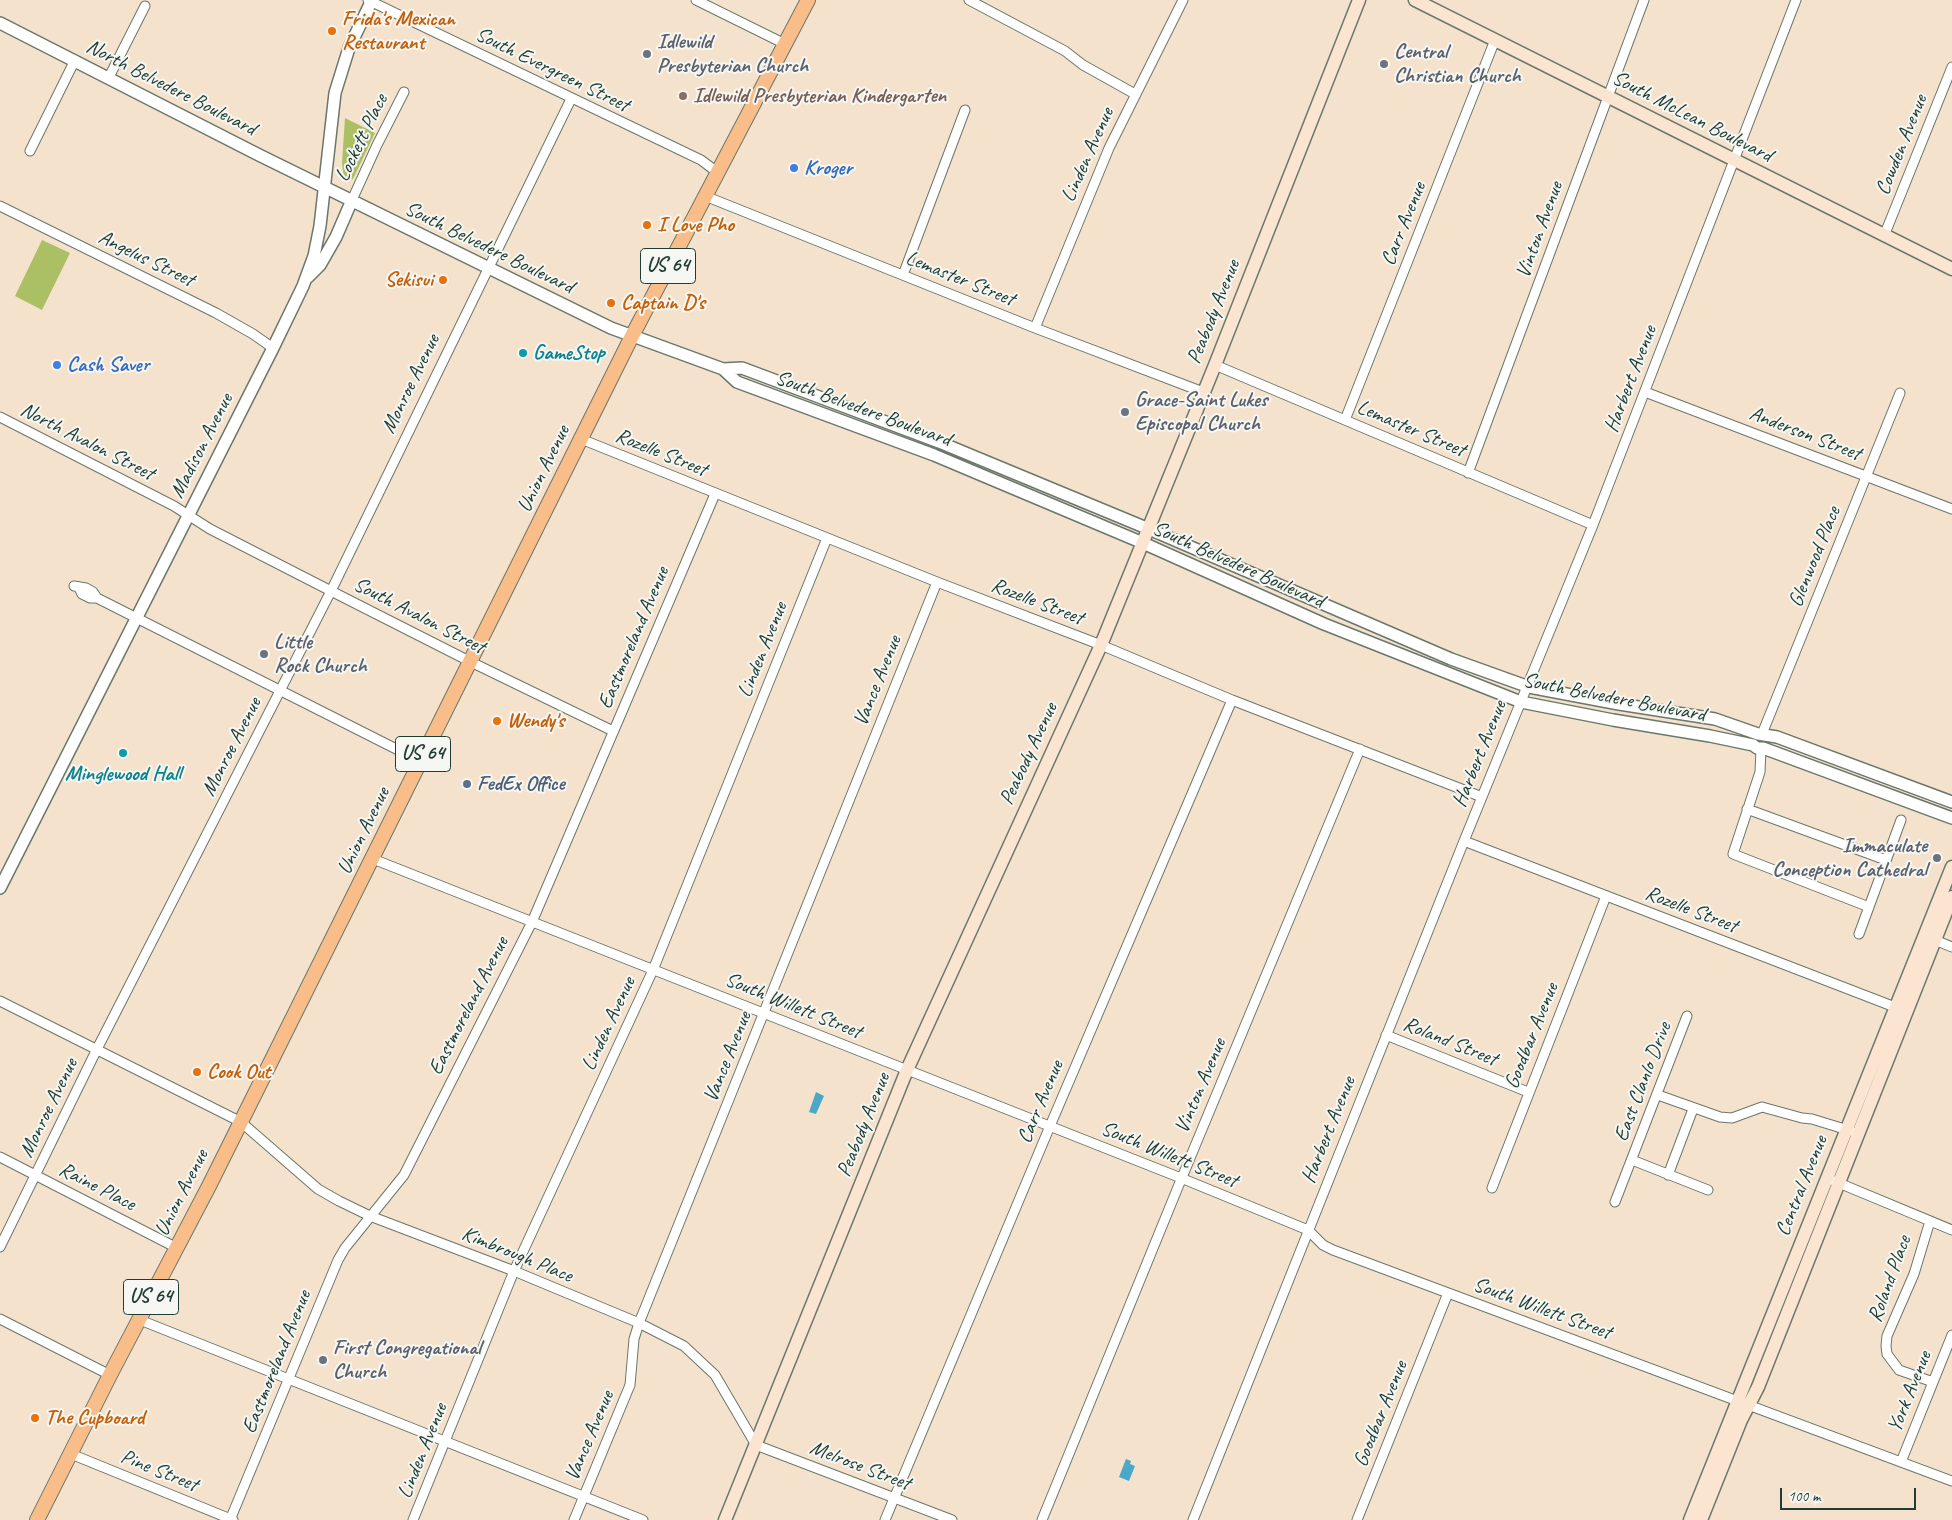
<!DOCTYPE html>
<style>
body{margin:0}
#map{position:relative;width:1952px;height:1520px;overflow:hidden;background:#f5e2cd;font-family:Caveat,sans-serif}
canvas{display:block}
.scale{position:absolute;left:1780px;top:1488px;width:136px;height:22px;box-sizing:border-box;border:2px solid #1f3d34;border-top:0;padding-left:6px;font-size:15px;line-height:18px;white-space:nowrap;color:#1f3d34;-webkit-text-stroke:4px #f6f6f2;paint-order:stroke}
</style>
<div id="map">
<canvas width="1952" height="1520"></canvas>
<div class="scale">100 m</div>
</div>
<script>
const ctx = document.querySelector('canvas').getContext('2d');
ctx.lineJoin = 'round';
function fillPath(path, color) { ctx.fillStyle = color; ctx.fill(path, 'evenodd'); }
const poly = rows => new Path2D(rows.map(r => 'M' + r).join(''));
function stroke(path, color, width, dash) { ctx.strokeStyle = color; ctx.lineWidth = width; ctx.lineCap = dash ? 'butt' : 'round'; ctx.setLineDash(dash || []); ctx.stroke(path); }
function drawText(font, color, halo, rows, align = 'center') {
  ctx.font = font + ' Caveat,sans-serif'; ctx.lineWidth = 4; ctx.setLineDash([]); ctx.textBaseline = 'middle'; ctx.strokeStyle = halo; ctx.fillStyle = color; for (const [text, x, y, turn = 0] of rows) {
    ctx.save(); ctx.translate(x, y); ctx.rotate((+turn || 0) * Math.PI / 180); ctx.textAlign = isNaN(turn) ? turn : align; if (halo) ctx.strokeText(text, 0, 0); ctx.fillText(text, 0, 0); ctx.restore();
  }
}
const green = poly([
 [345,118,375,133,353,179,347,181,344,178,342,163],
 [42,240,70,253,42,310,15,296]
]);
const water = poly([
 [816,1092,824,1096,816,1114,809,1112],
 [1126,1459,1131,1461,1130,1464,1135,1466,1129,1481,1119,1477]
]);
const minor = poly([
 [368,0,701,160,717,172],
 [696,0,785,44],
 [969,0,1065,51,1083,65,1135,94],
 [109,77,145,6],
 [30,151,75,60],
 [705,196,1035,328,1203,392],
 [352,200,377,145,404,92],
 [0,206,216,313,253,334,273,348],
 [1884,236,1952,67],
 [903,275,965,110],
 [1035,328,1109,148,1183,0],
 [1215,365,1593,525],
 [1645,392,1952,509],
 [0,417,174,506,210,529,331,591,471,662,613,731],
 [1345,420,1495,40],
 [581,439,937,582,1101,645,1232,700,1482,797],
 [1468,473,1644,0],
 [74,586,86,588,93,592,97,598],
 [79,588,82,594,90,598,97,598,420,761],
 [1762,734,1900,393],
 [1761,749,1760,772,1733,854,1869,907],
 [1747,809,1886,860],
 [1464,841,1900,1009],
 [373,859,1181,1178,1308,1230,1323,1245,1333,1250,1952,1481],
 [1859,934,1901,820],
 [1930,938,1952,947],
 [0,1001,241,1122,318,1189,339,1201,370,1216,514,1271,639,1323,684,1346,715,1375,756,1445,952,1520],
 [1386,1035,1528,1092],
 [1658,1095,1720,1117,1732,1118,1762,1107,1802,1118,1812,1119,1851,1131],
 [0,1157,177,1248],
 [1632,1160,1708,1190],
 [1668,1175,1693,1109],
 [1834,1181,1952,1230],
 [1492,1188,1606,896],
 [1615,1202,1687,1016],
 [1930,1221,1914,1274,1887,1336,1886,1346,1887,1354,1899,1370,1933,1382],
 [0,1247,97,1049,331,591,571,99],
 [0,1319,110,1375],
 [140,1320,643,1520],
 [71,1454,233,1520],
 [1901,1462,1952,1335],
 [230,1520,338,1260,345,1248,404,1175,532,922,715,494],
 [413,1520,514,1271,653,970,827,538],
 [574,1520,630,1385,634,1339,639,1323,937,582],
 [885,1520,1050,1126,1232,700],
 [1042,1520,1178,1187,1360,749],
 [1193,1520,1464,841,1593,525,1796,0],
 [1357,1520,1448,1293]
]);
const tertiary = poly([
 [0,23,259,155,611,328,723,369,742,368,939,442,1149,529,1451,659,1529,687,1619,704,1715,719,1758,734,1777,737,1952,802],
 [308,277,320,265,336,237,352,200],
 [723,369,737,382,934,455,1143,543,1324,624,1521,702,1613,720,1710,736,1753,745,1757,748,1763,748,1952,818],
 [0,888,273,348,303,286,314,256,320,226,335,93,349,48,372,0]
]);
const secondary = poly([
 [1415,0,1952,269],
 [725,1520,907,1070,1101,645,1215,365,1359,0],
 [1690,1520,1952,867],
 [1701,1520,1741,1420,1758,1387,1952,897]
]);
const primary = poly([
 [37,1520,110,1375,209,1186,632,336,808,0]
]);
const markers = [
 [332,31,5,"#e8710a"],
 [647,54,5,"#6b7280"],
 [1384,64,5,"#6b7280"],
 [683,96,5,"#8d6e63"],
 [794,168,5,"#3f7fe0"],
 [647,225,5,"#e8710a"],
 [443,280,5,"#e8710a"],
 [611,303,5,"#e8710a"],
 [523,353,5,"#0f9aa8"],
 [57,365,5,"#3f7fe0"],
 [1125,412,5,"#6b7280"],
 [264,654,5,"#6b7280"],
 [497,721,5,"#e8710a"],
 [123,753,5,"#0f9aa8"],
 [467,784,5,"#5c6f8a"],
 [1937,858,5,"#6b7280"],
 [197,1072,5,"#e8710a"],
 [323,1360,5,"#6b7280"],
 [35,1418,5,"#e8710a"]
];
const shields = [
 [668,266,55],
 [423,754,55],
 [151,1297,55]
];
const shieldNames = [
 ["US 64",668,266],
 ["US 64",423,754],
 ["US 64",151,1297]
];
const foodNames = [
 ["Frida's Mexican",342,19],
 ["Restaurant",342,43],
 ["I Love Pho",657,225],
 ["Sekisui",433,280,"right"],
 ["Captain D's",621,303],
 ["Wendy's",507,721],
 ["Cook Out",207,1072],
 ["The Cupboard",45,1418]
];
const worshipNames = [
 ["Idlewild",657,42],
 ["Presbyterian Church",657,66],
 ["Central",1394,52],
 ["Christian Church",1394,76],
 ["Grace-Saint Lukes",1135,400],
 ["Episcopal Church",1135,424],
 ["Little",274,642],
 ["Rock Church",274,666],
 ["Immaculate",1927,846,"right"],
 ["Conception Cathedral",1927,870,"right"],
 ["First Congregational",333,1348],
 ["Church",333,1372]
];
const streetNames = [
 ["South Evergreen Street",552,70,26],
 ["North Belvedere Boulevard",171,88,27],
 ["South McLean Boulevard",1692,117,27],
 ["Lockett Place",362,138,-64],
 ["Cowden Avenue",1902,145,-68],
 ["Linden Avenue",1088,155,-66],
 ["Carr Avenue",1404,224,-68],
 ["Vinton Avenue",1540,230,-70],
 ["South Belvedere Boulevard",489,248,26],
 ["Angelus Street",146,259,26],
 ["Lemaster Street",960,279,22],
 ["Peabody Avenue",1214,312,-68],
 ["Harbert Avenue",1631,379,-69],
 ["Monroe Avenue",411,384,-64],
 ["South Belvedere Boulevard",863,409,20],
 ["Lemaster Street",1411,429,23],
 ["Anderson Street",1805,434,21],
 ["North Avalon Street",87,442,27],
 ["Madison Avenue",202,446,-63],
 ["Rozelle Street",661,453,22],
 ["Union Avenue",544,469,-64],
 ["Glenwood Place",1815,557,-68],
 ["South Belvedere Boulevard",1238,565,24],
 ["Rozelle Street",1037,602,21],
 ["South Avalon Street",419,616,27],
 ["Eastmoreland Avenue",634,638,-67],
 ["Linden Avenue",763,650,-68],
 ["Vance Avenue",878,681,-68],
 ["South Belvedere Boulevard",1614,698,11],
 ["Monroe Avenue",232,747,-63],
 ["Peabody Avenue",1029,754,-65],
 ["Harbert Avenue",1480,754,-68],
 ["Union Avenue",364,831,-64],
 ["Rozelle Street",1691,910,21],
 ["Eastmoreland Avenue",469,1006,-63],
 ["South Willett Street",793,1006,22],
 ["Linden Avenue",609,1024,-65],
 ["Goodbar Avenue",1532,1036,-68],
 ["Roland Street",1450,1042,22],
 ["Vance Avenue",728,1057,-68],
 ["East Clanlo Drive",1643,1082,-69],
 ["Vinton Avenue",1201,1086,-67],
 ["Carr Avenue",1041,1102,-67],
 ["Monroe Avenue",49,1108,-64],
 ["Peabody Avenue",864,1125,-68],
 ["Harbert Avenue",1329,1130,-68],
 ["South Willett Street",1169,1155,22],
 ["Central Avenue",1802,1186,-68],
 ["Raine Place",97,1187,27],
 ["Union Avenue",182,1193,-63],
 ["Kimbrough Place",517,1255,22],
 ["Roland Place",1890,1279,-70],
 ["South Willett Street",1542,1309,20],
 ["Eastmoreland Avenue",277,1362,-68],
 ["York Avenue",1910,1392,-68],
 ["Goodbar Avenue",1381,1414,-68],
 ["Vance Avenue",590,1436,-67],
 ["Linden Avenue",423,1451,-68],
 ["Melrose Street",860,1466,21],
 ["Pine Street",159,1471,22]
];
const educationNames = [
 ["Idlewild Presbyterian Kindergarten",693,96]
];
const shopNames = [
 ["Kroger",804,168],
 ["Cash Saver",67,365]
];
const cultureNames = [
 ["GameStop",533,353],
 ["Minglewood Hall",123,774,"center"]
];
const serviceNames = [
 ["FedEx Office",477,784]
];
fillPath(green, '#abbf64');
fillPath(water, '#4aa9c9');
stroke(minor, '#6a776a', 11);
stroke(tertiary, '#6a776a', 14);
stroke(secondary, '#6a776a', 15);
stroke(primary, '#6a776a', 16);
stroke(minor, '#fff', 9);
stroke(tertiary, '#fff', 11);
stroke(secondary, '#fce5d0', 12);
stroke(primary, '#f8bd89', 14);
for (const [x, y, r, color] of markers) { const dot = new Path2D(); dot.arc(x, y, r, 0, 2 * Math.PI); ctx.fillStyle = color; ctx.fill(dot); stroke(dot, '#f6f6f2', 2); }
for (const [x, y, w] of shields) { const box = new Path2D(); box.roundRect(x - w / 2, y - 17.5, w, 35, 4); ctx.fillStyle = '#f6f6f2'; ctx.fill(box); stroke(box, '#1f3d34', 1); }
drawText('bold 20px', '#1f3d34', null, shieldNames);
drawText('bold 21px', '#c56008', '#f6f6f2', foodNames, 'left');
drawText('bold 21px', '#5b616d', '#f6f6f2', worshipNames, 'left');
drawText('21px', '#1f3d34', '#f6f6f2', streetNames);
drawText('bold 21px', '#785e54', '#f6f6f2', educationNames, 'left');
drawText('bold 21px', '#366cbe', '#f6f6f2', shopNames, 'left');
drawText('bold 21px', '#0d838f', '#f6f6f2', cultureNames, 'left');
drawText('bold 21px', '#4e5e75', '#f6f6f2', serviceNames, 'left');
</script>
